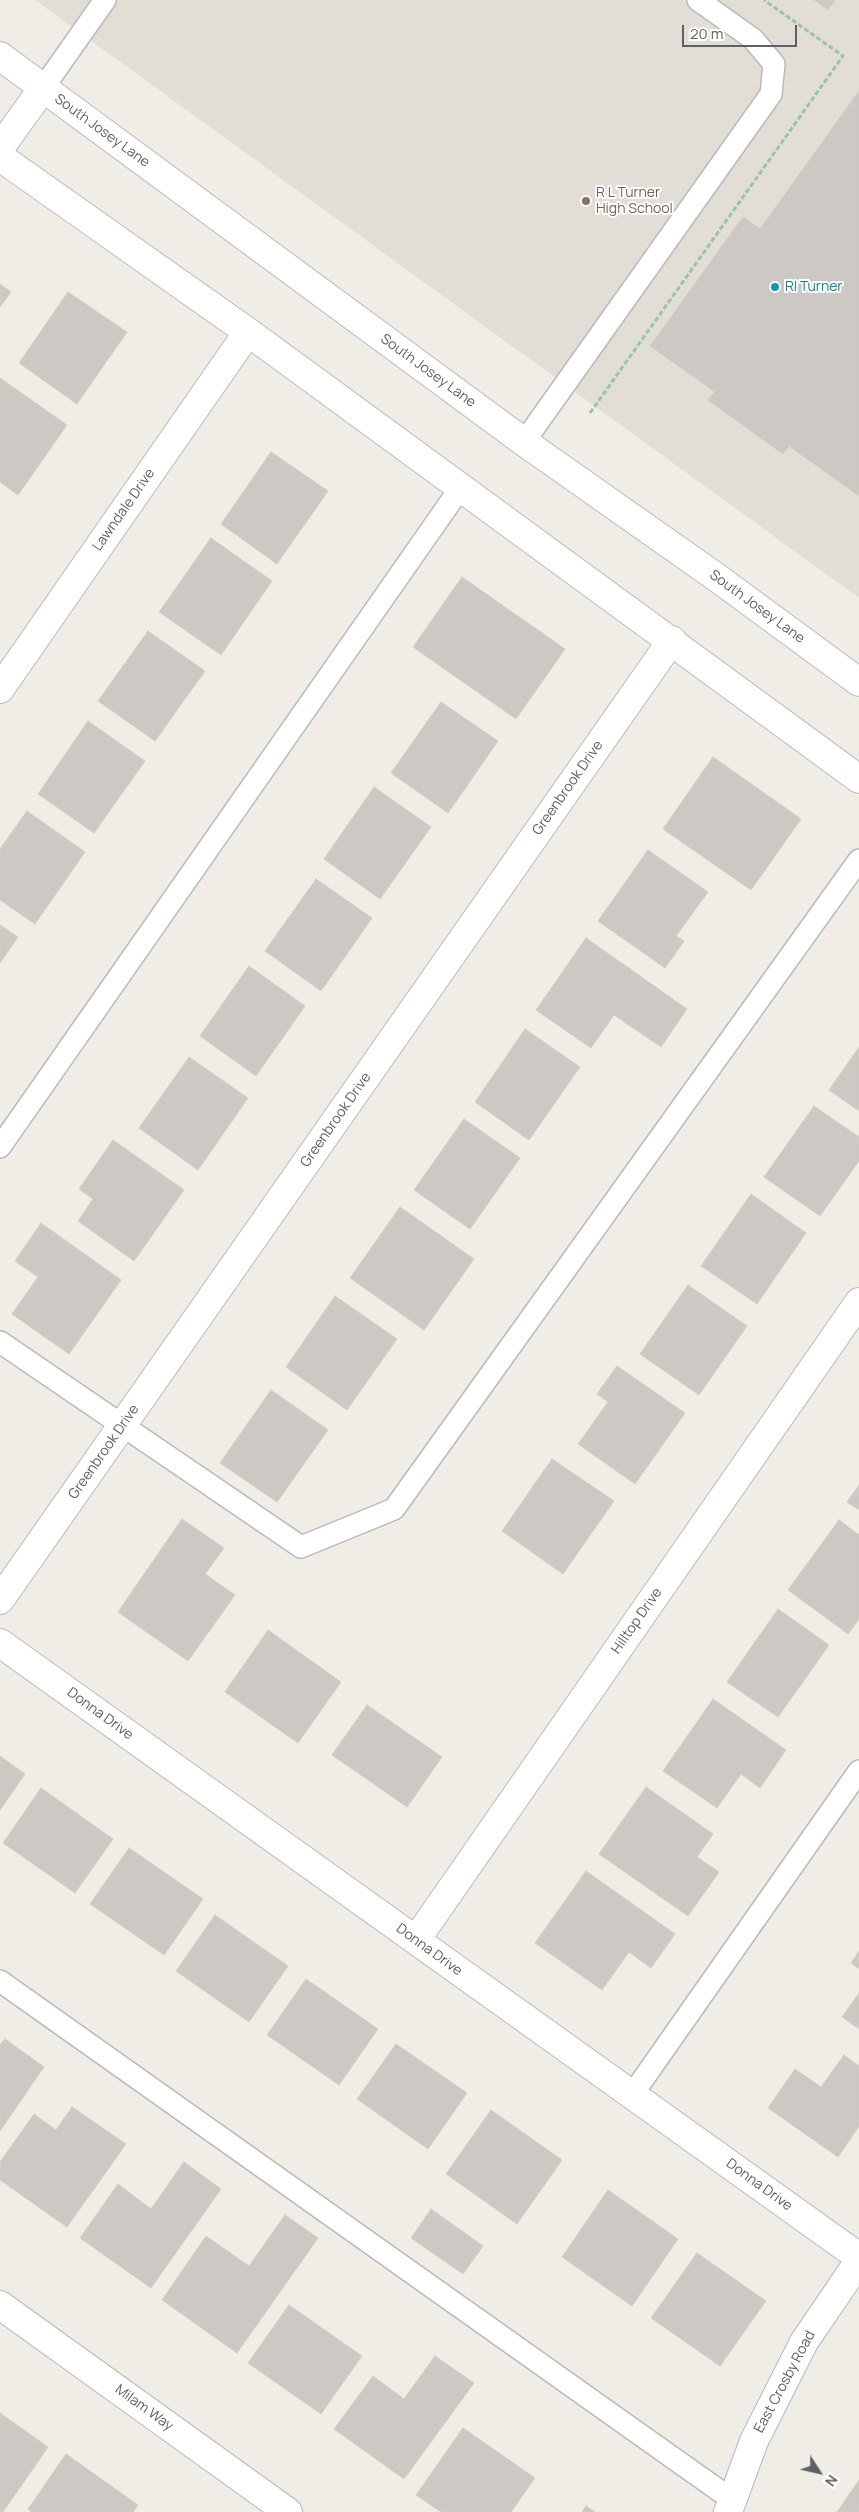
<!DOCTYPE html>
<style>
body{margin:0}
#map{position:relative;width:859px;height:2512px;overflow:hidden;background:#efede5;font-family:Manrope,sans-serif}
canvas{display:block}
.north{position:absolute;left:794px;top:2447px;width:50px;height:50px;-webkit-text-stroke:4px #fff;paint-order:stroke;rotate:125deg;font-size:14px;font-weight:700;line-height:20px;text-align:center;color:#5d6065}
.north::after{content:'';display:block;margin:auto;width:18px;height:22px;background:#5d6065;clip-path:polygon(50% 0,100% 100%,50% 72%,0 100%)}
.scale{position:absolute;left:682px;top:25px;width:115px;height:22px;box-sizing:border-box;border:2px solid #5d6065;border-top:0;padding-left:6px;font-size:15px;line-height:18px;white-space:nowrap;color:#5d6065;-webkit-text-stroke:4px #fff;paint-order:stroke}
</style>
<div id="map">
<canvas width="859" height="2512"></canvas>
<div class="north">N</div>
<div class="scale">20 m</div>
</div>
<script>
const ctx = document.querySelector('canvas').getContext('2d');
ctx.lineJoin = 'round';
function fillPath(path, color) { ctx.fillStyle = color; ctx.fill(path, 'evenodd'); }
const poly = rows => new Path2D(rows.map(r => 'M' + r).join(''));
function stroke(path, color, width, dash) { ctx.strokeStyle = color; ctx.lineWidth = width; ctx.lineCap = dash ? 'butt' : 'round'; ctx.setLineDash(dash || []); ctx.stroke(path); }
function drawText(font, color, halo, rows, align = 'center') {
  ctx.font = font + ' Manrope,sans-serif'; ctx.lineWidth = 4; ctx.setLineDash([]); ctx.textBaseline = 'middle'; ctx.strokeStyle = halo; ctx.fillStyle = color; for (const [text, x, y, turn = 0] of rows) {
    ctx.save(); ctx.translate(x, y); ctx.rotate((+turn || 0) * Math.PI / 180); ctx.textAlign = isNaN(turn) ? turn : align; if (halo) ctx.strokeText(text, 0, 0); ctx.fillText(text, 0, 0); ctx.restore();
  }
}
const education = poly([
 [35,0,859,0,859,598,589,402]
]);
const building = poly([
 [814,0,835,0,828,10,814,0],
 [859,91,859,496,789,446,783,454,708,400,715,392,650,346,743,217,760,229,859,91],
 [0,284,11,292,0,307,0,284],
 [68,292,127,332,77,404,19,363,68,292],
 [0,378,67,425,18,495,0,482,0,378],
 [271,452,328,491,277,564,221,524,271,452],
 [211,538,272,581,221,655,159,612,211,538],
 [462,577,565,649,516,719,413,647,462,577],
 [148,631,205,671,155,741,98,701,148,631],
 [441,702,498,741,448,813,391,773,441,702],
 [88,721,145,761,94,833,38,794,88,721],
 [713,757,801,819,751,890,663,829,713,757],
 [374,787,431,827,380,899,324,859,374,787],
 [27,811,85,852,35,924,0,900,0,849,27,811],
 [648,850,708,892,676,936,684,941,665,968,598,921,648,850],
 [316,879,372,918,321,991,265,951,316,879],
 [0,925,18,937,0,963,0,925],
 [586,938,687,1009,661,1047,614,1015,591,1048,536,1010,586,938],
 [249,966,305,1006,256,1076,200,1036,249,966],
 [525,1029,580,1067,529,1140,475,1102,525,1029],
 [859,1047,859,1111,829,1090,859,1047],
 [189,1057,248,1098,198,1170,139,1128,189,1057],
 [814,1106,859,1137,859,1161,820,1216,764,1177,814,1106],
 [464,1119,520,1158,470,1229,414,1190,464,1119],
 [113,1140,184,1190,134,1261,78,1221,93,1199,79,1189,113,1140],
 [751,1194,806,1233,757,1304,701,1266,751,1194],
 [400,1207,474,1259,424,1330,350,1278,400,1207],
 [41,1223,121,1280,69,1354,12,1314,38,1277,15,1261,41,1223],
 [688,1285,747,1326,699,1395,640,1354,688,1285],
 [335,1296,397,1339,347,1410,286,1367,335,1296],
 [617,1366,685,1413,635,1484,578,1444,608,1402,597,1394,617,1366],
 [271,1390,328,1430,277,1502,220,1463,271,1390],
 [552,1459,614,1501,563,1574,502,1531,552,1459],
 [859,1485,859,1510,847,1502,859,1485],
 [182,1519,224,1548,205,1574,235,1595,188,1661,118,1612,182,1519],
 [839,1520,859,1535,859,1619,848,1634,788,1590,839,1520],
 [778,1609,829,1645,778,1717,727,1682,778,1609],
 [268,1630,341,1682,298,1743,225,1692,268,1630],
 [713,1699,786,1750,760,1788,741,1774,717,1808,663,1771,713,1699],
 [367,1705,442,1757,407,1807,332,1755,367,1705],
 [0,1756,25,1774,0,1810,0,1756],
 [646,1787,713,1834,697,1857,719,1872,688,1916,599,1854,646,1787],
 [41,1788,113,1839,75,1893,3,1843,41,1788],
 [129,1848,203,1899,164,1955,90,1904,129,1848],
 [586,1871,675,1934,651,1968,629,1952,602,1990,535,1943,586,1871],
 [215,1915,288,1966,249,2022,176,1971,215,1915],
 [859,1951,859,1969,851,1963,859,1951],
 [306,1979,378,2029,339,2085,267,2035,306,1979],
 [859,1993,859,2029,842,2017,859,1993],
 [5,2039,44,2067,0,2131,0,2045,5,2039],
 [396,2044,467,2093,428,2149,357,2099,396,2044],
 [844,2055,859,2066,859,2126,838,2157,768,2108,795,2069,821,2087,844,2055],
 [72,2107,126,2144,67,2227,0,2180,0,2162,34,2114,56,2130,72,2107],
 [491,2110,562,2160,517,2224,446,2174,491,2110],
 [184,2162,221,2189,151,2288,80,2238,118,2184,151,2209,184,2162],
 [608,2190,678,2239,632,2306,562,2257,608,2190],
 [431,2209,483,2246,463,2274,411,2238,431,2209],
 [285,2215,318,2238,237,2353,162,2300,206,2236,249,2266,285,2215],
 [697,2253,766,2301,720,2366,651,2318,697,2253],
 [289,2305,362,2356,321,2414,248,2363,289,2305],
 [435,2356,474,2383,404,2479,334,2429,373,2376,404,2399,435,2356],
 [0,2413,48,2447,3,2512,0,2512,0,2413],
 [463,2428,535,2478,511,2512,441,2512,416,2495,463,2428],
 [66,2454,138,2505,133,2512,32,2512,28,2509,66,2454],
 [859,2480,859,2512,837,2512,859,2480],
 [586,2506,595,2512,582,2512,586,2506]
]);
const path = poly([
 [590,413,843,56,764,0]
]);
const lane = poly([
 [43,88,105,0],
 [524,442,771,94,774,64,753,39,698,0],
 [0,1147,461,487],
 [0,1342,301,1547,394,1509,859,860],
 [0,1981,731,2499],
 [632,2095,859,1771]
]);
const street = poly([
 [0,689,248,332],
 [0,1600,672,640],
 [0,1643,859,2257],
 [416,1940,859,1302],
 [0,2305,288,2512]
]);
const secondary = poly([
 [0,56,524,442,716,577,859,682],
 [0,148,43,88],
 [0,157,248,332,859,779],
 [728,2512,754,2441,804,2342,859,2261]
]);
const markers = [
 [586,201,5,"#8d6e63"],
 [775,287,5,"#0f9aa8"]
];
const streetNames = [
 ["South Josey Lane",102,131,36],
 ["South Josey Lane",428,371,36],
 ["Lawndale Drive",124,510,-55],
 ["South Josey Lane",757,607,36],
 ["Greenbrook Drive",568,788,-55],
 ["Greenbrook Drive",336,1120,-55],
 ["Greenbrook Drive",104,1452,-55],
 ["Hilltop Drive",637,1621,-55],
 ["Donna Drive",100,1714,36],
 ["Donna Drive",429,1950,36],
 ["Donna Drive",759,2185,36],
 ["East Crosby Road",785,2382,-62],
 ["Milam Way",144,2408,36]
];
const educationNames = [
 ["R L Turner",596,193],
 ["High School",596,209]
];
const cultureNames = [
 ["Rl Turner",785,287]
];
fillPath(education, '#e2ded6');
fillPath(building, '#ccc9c4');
stroke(building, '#d4cec3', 1);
stroke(lane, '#b7babe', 24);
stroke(street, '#b7babe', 30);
stroke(secondary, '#b6b9be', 30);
stroke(path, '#99c5a6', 3, [5, 2.5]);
stroke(lane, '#fff', 21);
stroke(street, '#fff', 28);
stroke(secondary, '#fff', 28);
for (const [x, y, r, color] of markers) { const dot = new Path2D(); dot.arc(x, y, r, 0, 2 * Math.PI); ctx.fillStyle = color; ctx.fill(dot); stroke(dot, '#fff', 2); }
drawText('14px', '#5d6065', '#fff', streetNames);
drawText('14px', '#785e54', '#fff', educationNames, 'left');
drawText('14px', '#0d838f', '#fff', cultureNames, 'left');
</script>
